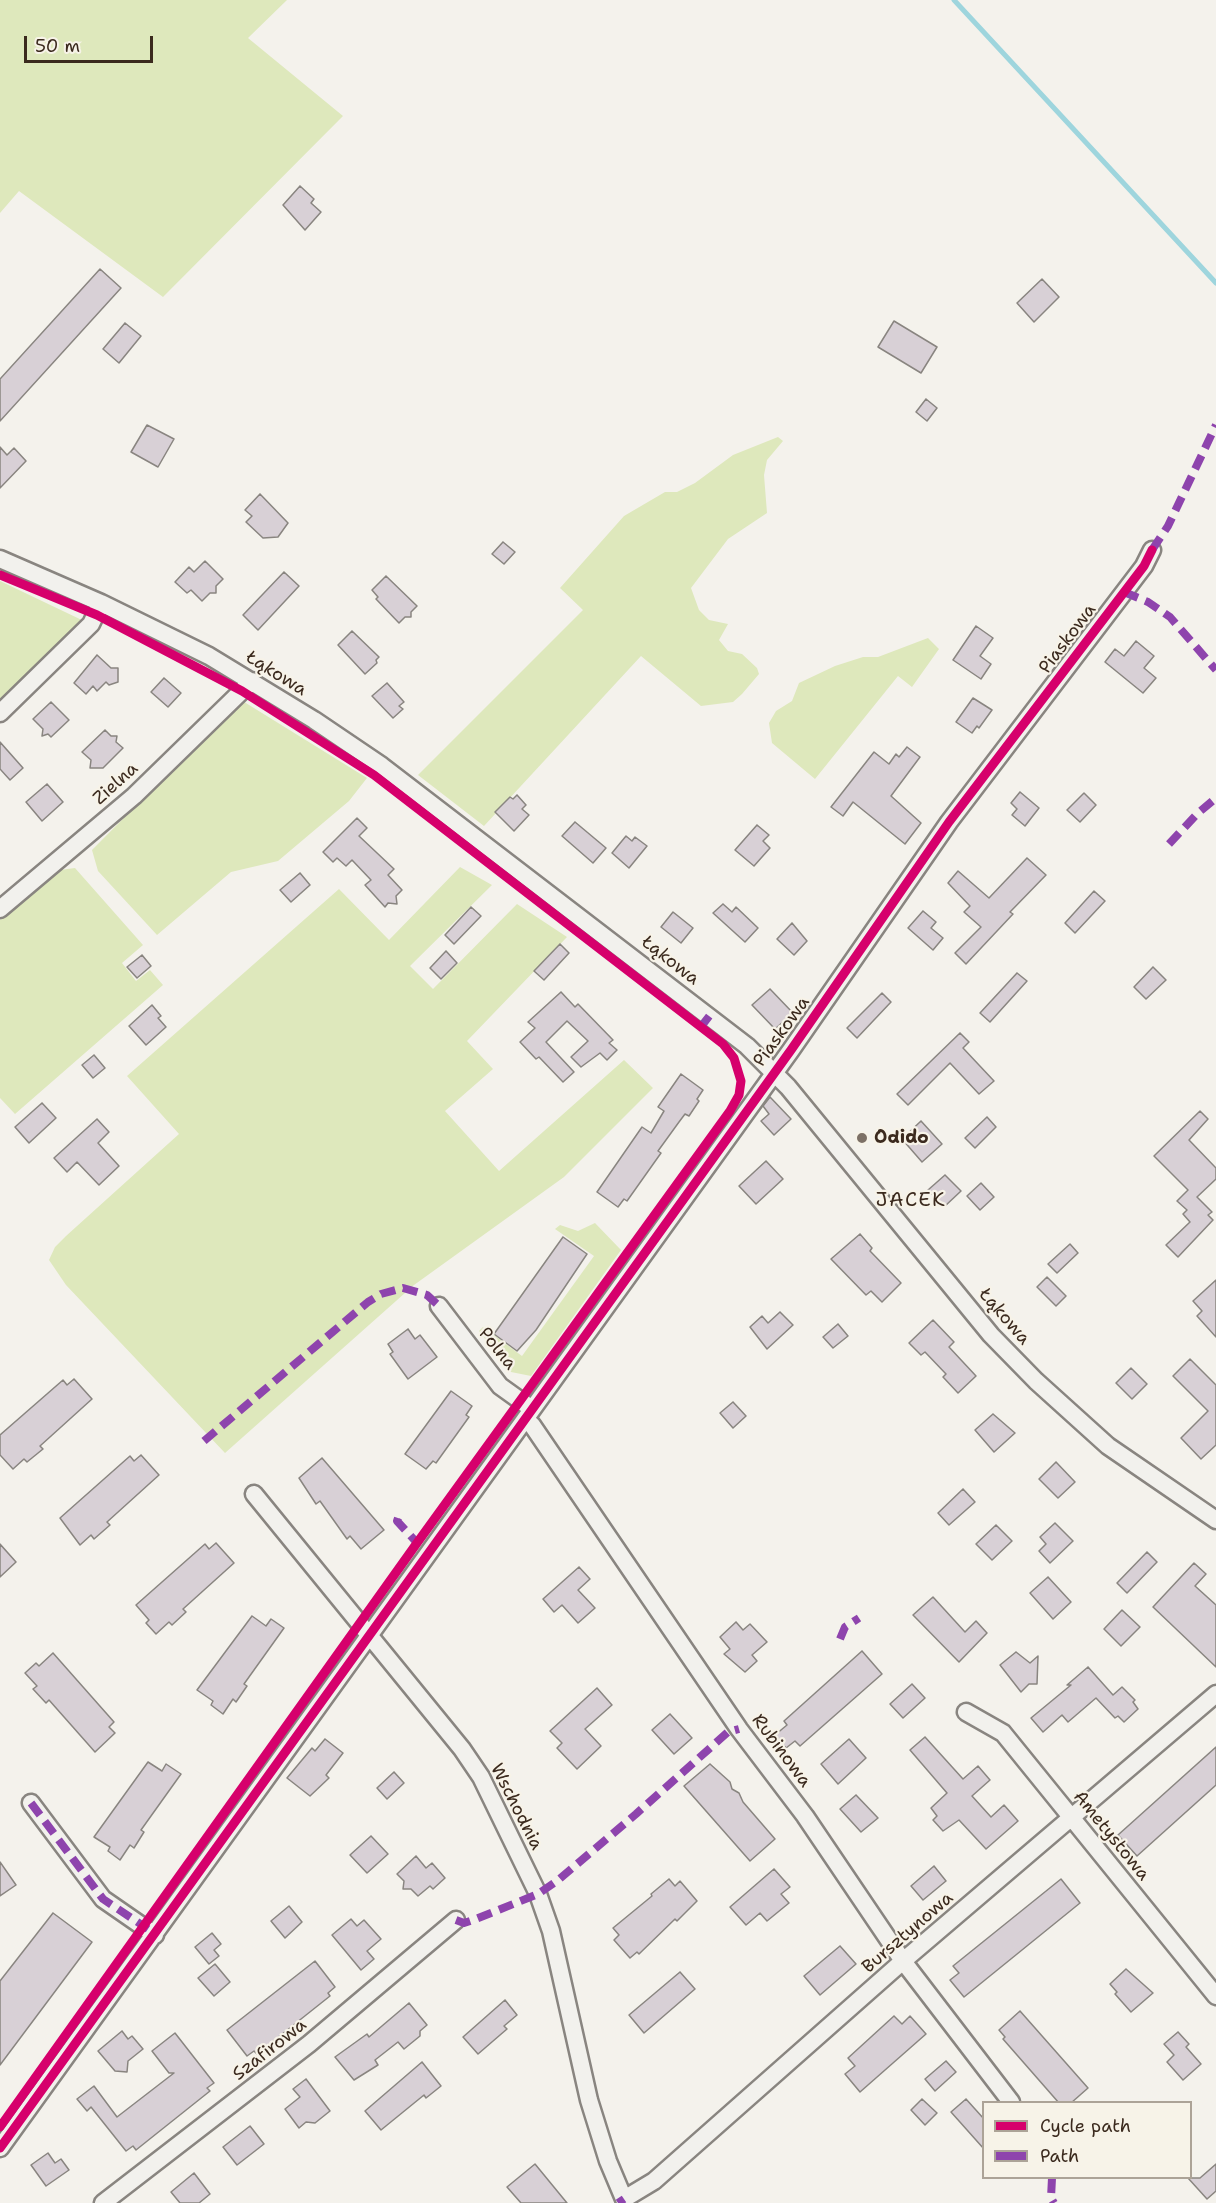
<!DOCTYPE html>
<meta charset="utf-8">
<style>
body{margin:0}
#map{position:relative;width:1216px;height:2203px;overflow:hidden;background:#f4f2ec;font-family:"Shantell Sans",sans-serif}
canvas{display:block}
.legend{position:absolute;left:982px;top:2101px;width:210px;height:78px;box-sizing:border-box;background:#f7f3e8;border:2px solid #aca397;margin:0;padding:8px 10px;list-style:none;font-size:18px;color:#3b2a1e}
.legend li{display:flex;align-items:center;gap:12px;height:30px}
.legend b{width:30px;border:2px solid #aca397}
.scale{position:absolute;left:24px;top:36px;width:129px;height:27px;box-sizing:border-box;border:3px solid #3b2a1e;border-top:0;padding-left:8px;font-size:18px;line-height:21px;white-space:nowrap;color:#3b2a1e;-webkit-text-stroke:4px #f7f3e8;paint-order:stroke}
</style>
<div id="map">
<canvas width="1216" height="2203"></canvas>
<ul class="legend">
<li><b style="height:8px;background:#d6006c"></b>Cycle path</li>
<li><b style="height:8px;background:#8e44ad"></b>Path</li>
</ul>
<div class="scale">50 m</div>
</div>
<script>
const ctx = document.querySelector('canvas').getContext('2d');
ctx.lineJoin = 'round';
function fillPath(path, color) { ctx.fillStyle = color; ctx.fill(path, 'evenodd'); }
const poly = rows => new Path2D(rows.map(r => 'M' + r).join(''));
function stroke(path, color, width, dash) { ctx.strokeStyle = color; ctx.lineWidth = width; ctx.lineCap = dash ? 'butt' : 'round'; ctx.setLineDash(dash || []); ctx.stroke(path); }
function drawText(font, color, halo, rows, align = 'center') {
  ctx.font = font + ' "Shantell Sans",sans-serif'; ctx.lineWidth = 4.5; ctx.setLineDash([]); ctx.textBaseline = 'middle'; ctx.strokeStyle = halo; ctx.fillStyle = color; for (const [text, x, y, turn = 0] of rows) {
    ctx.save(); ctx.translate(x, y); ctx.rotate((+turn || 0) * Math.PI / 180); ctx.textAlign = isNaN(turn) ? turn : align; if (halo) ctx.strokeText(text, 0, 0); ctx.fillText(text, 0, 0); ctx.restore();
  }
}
const green = poly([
 [0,0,287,0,248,38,343,116,163,297,19,191,0,213],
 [778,437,783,441,767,460,764,475,767,513,728,539,691,588,699,610,709,620,728,624,719,640,728,651,742,654,757,668,759,674,742,694,733,702,701,706,641,656,484,826,418,775,583,610,560,588,624,516,665,492,677,492,695,483,733,455],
 [0,581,86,622,0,701],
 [928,638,939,649,912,687,898,676,815,779,772,743,769,723,776,711,792,701,799,683,835,666,863,657,878,657],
 [241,700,367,778,349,801,278,861,231,872,157,935,98,871,92,850],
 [460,867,492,885,410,966,433,989,517,904,567,937,467,1041,493,1069,445,1111,499,1171,624,1060,653,1088,564,1177,414,1285,225,1453,66,1285,49,1260,55,1247,66,1236,179,1134,127,1076,339,889,389,940],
 [75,868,143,945,122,963,136,981,150,970,163,985,15,1114,0,1098,0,920,60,870],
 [595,1223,621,1250,531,1376,511,1372,479,1331,483,1327,522,1356,594,1256,555,1229,560,1225,578,1231]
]);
const stream = poly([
 [954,0,1216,283]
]);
const building = poly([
 [300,186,314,199,311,203,321,212,305,230,283,205,300,186],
 [100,269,121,288,0,421,0,379,100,269],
 [1042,279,1059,297,1034,322,1017,303,1042,279],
 [894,321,937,347,921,373,878,347,894,321],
 [125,323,141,336,119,363,103,349,125,323],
 [926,399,937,408,927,421,916,412,926,399],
 [147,425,174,439,158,467,131,452,147,425],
 [0,447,7,455,14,448,26,461,0,488,0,447],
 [260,494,288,523,278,537,263,538,246,522,252,516,245,510,260,494],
 [503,542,515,552,504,564,492,554,503,542],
 [205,561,223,579,216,586,216,593,210,593,202,601,191,590,187,593,175,582,189,567,194,572,205,561],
 [284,572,299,586,258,630,243,615,284,572],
 [386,576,417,606,411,612,411,617,405,617,399,623,376,599,378,597,372,590,386,576],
 [976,626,993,638,980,656,991,664,981,679,953,660,976,626],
 [352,631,379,657,376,660,377,663,365,674,338,645,352,631],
 [1136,641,1154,656,1144,668,1156,678,1143,693,1105,662,1115,649,1124,656,1136,641],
 [97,655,111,668,118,668,118,682,109,685,106,682,97,691,93,686,86,694,74,683,97,655],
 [164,678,181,693,168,707,151,692,164,678],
 [387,683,404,702,399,706,403,709,393,718,372,696,387,683],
 [973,698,992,710,979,728,977,726,972,733,956,722,973,698],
 [51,702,69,720,51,737,48,734,42,736,43,729,33,719,51,702],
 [105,730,111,736,117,736,116,742,123,748,103,768,90,768,91,760,82,752,105,730],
 [0,742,23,768,10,780,0,769,0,742],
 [907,747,920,757,891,796,921,823,905,844,853,802,843,816,831,807,874,752,889,764,896,754,899,757,907,747],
 [47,784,63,802,42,821,26,802,47,784],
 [1020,792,1039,808,1025,826,1012,815,1017,809,1011,803,1020,792],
 [1084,793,1096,805,1080,822,1067,810,1084,793],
 [517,795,526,805,522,809,529,815,514,831,495,812,510,797,513,799,517,795],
 [357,818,367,828,359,836,394,869,388,875,402,890,396,896,397,904,388,903,385,907,365,885,371,880,352,860,346,866,337,858,333,862,323,852,357,818],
 [575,822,606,848,593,863,562,836,575,822],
 [757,825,769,835,763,841,770,848,754,866,735,850,757,825],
 [626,836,632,841,635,837,647,846,629,868,612,853,626,836],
 [1027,858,1046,875,1010,912,1013,914,966,964,955,953,981,927,964,912,970,906,948,883,958,871,989,898,1027,858],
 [300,873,310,885,291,902,280,890,300,873],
 [1094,891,1105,901,1075,933,1065,923,1094,891],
 [723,904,732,912,736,907,758,928,745,942,713,913,723,904],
 [471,907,481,916,454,944,445,935,471,907],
 [923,911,936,922,931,928,943,938,933,950,908,928,923,911],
 [673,912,693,928,681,943,661,927,673,912],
 [792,923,807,941,794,955,777,939,792,923],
 [560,944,569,953,544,980,534,971,560,944],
 [446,951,457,963,441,979,430,968,446,951],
 [142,955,151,966,137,978,127,967,142,955],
 [1153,967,1166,980,1146,999,1134,987,1153,967],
 [1017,973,1027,981,990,1022,980,1013,1017,973],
 [770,989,793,1013,775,1029,752,1005,770,989],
 [561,992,575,1007,578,1004,613,1040,609,1043,617,1050,607,1060,600,1053,581,1067,571,1057,588,1041,567,1021,546,1042,574,1072,563,1082,539,1057,536,1059,520,1042,535,1028,528,1022,561,992],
 [882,993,891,1002,857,1038,847,1028,882,993],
 [152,1005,161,1016,158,1018,166,1027,146,1045,129,1026,152,1005],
 [960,1033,969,1042,963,1048,994,1081,979,1094,950,1063,908,1105,897,1094,960,1033],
 [94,1055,105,1068,93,1078,82,1065,94,1055],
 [681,1074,703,1090,697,1099,699,1101,689,1116,685,1114,679,1122,658,1151,661,1153,627,1201,624,1199,618,1207,597,1192,642,1127,651,1133,664,1111,658,1107,681,1074],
 [770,1097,791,1119,774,1135,761,1121,769,1114,763,1106,770,1097],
 [42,1103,56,1118,29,1143,15,1127,42,1103],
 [1200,1111,1208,1119,1189,1140,1216,1168,1216,1179,1197,1197,1212,1212,1208,1215,1213,1220,1178,1257,1166,1245,1190,1222,1183,1214,1187,1210,1177,1201,1188,1190,1154,1156,1200,1111],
 [987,1117,996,1127,975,1148,965,1138,987,1117],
 [97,1119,109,1132,98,1143,119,1166,99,1185,77,1162,67,1172,54,1158,97,1119],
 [921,1121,942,1144,922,1162,902,1139,921,1121],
 [766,1161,783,1179,756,1204,739,1186,766,1161],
 [945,1175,961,1191,944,1207,928,1190,945,1175],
 [981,1183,994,1197,980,1210,967,1196,981,1183],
 [860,1234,872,1248,870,1251,901,1283,882,1302,871,1291,866,1295,831,1259,860,1234],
 [563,1237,587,1254,536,1330,517,1351,494,1334,563,1237],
 [1070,1244,1078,1253,1057,1273,1048,1264,1070,1244],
 [1047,1277,1066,1296,1056,1306,1037,1287,1047,1277],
 [1216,1280,1216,1337,1197,1316,1202,1311,1193,1301,1216,1280],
 [780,1312,793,1325,767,1349,750,1327,762,1316,768,1323,780,1312],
 [933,1320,954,1342,949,1347,976,1376,958,1393,943,1377,946,1374,925,1352,921,1355,909,1343,933,1320],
 [838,1324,848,1336,833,1348,823,1337,838,1324],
 [408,1329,415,1339,420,1335,437,1357,408,1379,390,1354,393,1352,388,1344,408,1329],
 [1190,1359,1216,1385,1216,1445,1201,1459,1181,1438,1208,1411,1173,1376,1190,1359],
 [1131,1368,1147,1384,1132,1399,1116,1383,1131,1368],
 [74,1379,92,1399,40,1446,43,1449,27,1462,24,1459,13,1469,0,1455,0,1435,63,1380,67,1385,74,1379],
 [451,1391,472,1406,466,1415,469,1417,436,1463,433,1461,426,1469,405,1454,451,1391],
 [733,1402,746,1416,733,1428,720,1413,733,1402],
 [993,1414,1015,1433,994,1452,975,1430,993,1414],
 [141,1455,159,1475,107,1522,110,1525,94,1539,91,1535,80,1545,60,1518,130,1456,134,1461,141,1455],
 [322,1458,384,1530,361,1549,350,1536,347,1539,320,1501,316,1504,299,1478,322,1458],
 [1056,1462,1075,1482,1058,1498,1039,1479,1056,1462],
 [963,1489,975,1502,949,1525,938,1513,963,1489],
 [1055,1523,1073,1541,1050,1563,1039,1551,1046,1544,1040,1537,1055,1523],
 [996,1525,1012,1541,992,1560,976,1544,996,1525],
 [216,1543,234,1563,183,1609,186,1612,172,1625,169,1622,156,1634,146,1623,149,1620,136,1605,205,1544,209,1549,216,1543],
 [0,1544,16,1562,0,1577,0,1544],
 [1147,1552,1157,1562,1127,1593,1117,1583,1147,1552],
 [1194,1563,1206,1574,1195,1586,1216,1605,1216,1667,1153,1607,1194,1563],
 [579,1567,590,1579,578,1590,595,1608,578,1623,562,1605,554,1612,543,1599,579,1567],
 [1048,1577,1071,1602,1053,1619,1030,1593,1048,1577],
 [933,1597,965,1632,976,1621,987,1633,959,1662,913,1615,933,1597],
 [1122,1610,1140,1627,1121,1646,1104,1629,1122,1610],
 [252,1616,266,1626,271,1619,284,1628,244,1684,247,1686,236,1702,233,1699,223,1714,211,1705,213,1701,197,1690,252,1616],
 [736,1622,743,1630,750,1624,767,1642,752,1655,757,1661,745,1672,724,1654,730,1649,720,1637,736,1622],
 [862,1651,882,1674,800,1746,795,1741,786,1748,775,1735,787,1725,784,1721,862,1651],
 [1016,1652,1030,1663,1038,1656,1037,1684,1029,1684,1021,1692,1000,1665,1016,1652],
 [53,1653,114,1722,109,1727,115,1733,95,1752,49,1700,46,1703,33,1689,37,1686,25,1673,36,1663,39,1666,53,1653],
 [1088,1667,1113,1695,1122,1687,1135,1700,1133,1702,1138,1709,1124,1722,1118,1716,1115,1718,1096,1698,1068,1722,1062,1715,1043,1732,1031,1718,1071,1685,1067,1685,1088,1667],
 [912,1684,925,1698,903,1718,890,1704,912,1684],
 [597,1688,612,1705,585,1729,601,1746,577,1769,557,1748,562,1743,550,1731,597,1688],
 [670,1714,692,1738,674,1754,652,1730,670,1714],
 [925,1737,963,1779,978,1766,990,1780,972,1796,991,1817,1004,1805,1018,1821,986,1849,959,1820,943,1831,933,1820,937,1816,931,1808,947,1793,910,1750,925,1737],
 [325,1739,343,1753,326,1775,329,1778,310,1796,287,1778,312,1748,315,1751,325,1739],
 [849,1739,866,1758,838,1784,821,1764,849,1739],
 [1216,1747,1216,1785,1137,1856,1118,1835,1216,1747],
 [148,1762,162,1771,166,1764,181,1774,141,1830,144,1832,134,1848,130,1845,120,1860,108,1851,110,1847,94,1837,148,1762],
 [710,1764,730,1782,732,1789,739,1793,743,1802,775,1839,750,1861,684,1786,710,1764],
 [394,1772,404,1783,387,1799,377,1788,394,1772],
 [856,1795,878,1818,861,1832,840,1809,856,1795],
 [371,1836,388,1854,367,1873,350,1855,371,1836],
 [416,1856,426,1868,432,1863,445,1878,433,1889,430,1886,418,1896,411,1889,403,1889,404,1881,397,1874,416,1856],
 [0,1862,16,1885,0,1896,0,1862],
 [934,1866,946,1881,923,1900,911,1886,934,1866],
 [774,1869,790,1887,781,1894,789,1903,767,1921,760,1913,746,1925,730,1907,774,1869],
 [669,1879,675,1886,680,1881,697,1901,677,1921,675,1919,639,1954,637,1952,630,1958,614,1940,619,1935,613,1928,652,1896,651,1894,669,1879],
 [1061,1879,1080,1903,964,1997,950,1980,959,1973,953,1966,1061,1879],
 [289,1906,302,1922,285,1938,271,1921,289,1906],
 [53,1913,92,1942,0,2065,0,1981,53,1913],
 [351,1919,357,1926,364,1920,381,1939,367,1951,374,1959,361,1970,332,1935,351,1919],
 [212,1933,221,1944,214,1950,219,1956,209,1964,195,1947,212,1933],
 [840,1946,856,1964,820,1995,804,1976,840,1946],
 [315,1961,335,1987,328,1993,330,1996,257,2054,254,2051,247,2056,227,2030,315,1961],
 [215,1964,230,1982,214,1996,198,1978,215,1964],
 [1126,1969,1153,1993,1131,2012,1115,1994,1117,1992,1110,1984,1126,1969],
 [680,1972,695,1989,644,2033,629,2015,680,1972],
 [505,2000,517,2015,504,2026,507,2029,478,2054,463,2037,505,2000],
 [409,2003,427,2025,420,2031,420,2036,404,2049,398,2042,375,2060,378,2065,354,2080,335,2057,367,2034,369,2037,409,2003],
 [1020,2011,1088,2088,1071,2103,1059,2103,1003,2039,1005,2037,999,2030,1020,2011],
 [894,2016,902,2024,910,2016,926,2034,860,2092,845,2074,855,2066,848,2058,894,2016],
 [122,2031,128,2039,132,2036,143,2049,128,2061,127,2072,115,2071,98,2051,122,2031],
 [1178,2032,1189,2044,1186,2047,1201,2064,1183,2080,1167,2062,1174,2055,1164,2044,1178,2032],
 [175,2033,214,2083,207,2088,210,2091,151,2138,136,2150,133,2146,126,2151,91,2107,87,2111,77,2099,94,2086,117,2117,174,2073,169,2073,152,2051,175,2033],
 [946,2061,956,2072,935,2091,925,2079,946,2061],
 [422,2062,441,2086,426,2098,424,2095,381,2130,365,2111,422,2062],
 [306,2079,330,2111,315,2123,306,2122,299,2128,285,2109,300,2097,293,2089,306,2079],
 [922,2099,937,2113,925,2125,911,2110,922,2099],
 [966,2099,984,2119,984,2149,951,2112,966,2099],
 [250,2126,264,2144,237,2165,223,2147,250,2126],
 [48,2153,55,2163,61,2159,69,2170,46,2186,31,2165,48,2153],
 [535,2164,567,2203,521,2203,507,2187,535,2164],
 [1216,2164,1216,2191,1207,2199,1188,2178,1200,2178,1216,2164],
 [194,2173,210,2194,199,2203,180,2203,171,2192,194,2173]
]);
const minor = poly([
 [0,559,101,603,209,656,314,720,382,766,747,1046,788,1087,991,1335,1036,1381,1108,1446,1216,1520],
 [0,713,91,624,101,603],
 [0,909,134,796,252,681],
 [439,1306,500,1386,532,1409],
 [525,1419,532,1425,739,1729,805,1816,903,1961,1011,2102],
 [254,1494,462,1749,481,1777,538,1894,551,1931,589,2100,608,2161,624,2199,654,2181,903,1961,1216,1694],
 [966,1712,1003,1733,1216,1996],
 [31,1803,103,1899,155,1935],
 [0,2148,791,1050,949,822,1144,566,1152,550],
 [103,2203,309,2044,456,1920]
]);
const quiet = poly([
 [1152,550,1168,526,1216,425],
 [1124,592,1148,602,1170,617,1216,670],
 [1169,844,1197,814,1216,798],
 [700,1028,714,1010],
 [204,1441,368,1302,381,1294,403,1288,427,1295,439,1306],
 [398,1518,397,1521,419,1545],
 [840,1639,845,1627,859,1618],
 [31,1803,103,1899,148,1929],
 [456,1920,464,1923,476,1919,538,1894,557,1881,636,1814,728,1732,739,1729],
 [1052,2178,1051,2198,1054,2203],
 [618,2203,624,2199]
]);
const cycleway = poly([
 [0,575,97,615,242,691,374,775,723,1044,734,1058,741,1081,739,1095,730,1111,417,1543,0,2127],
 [0,2148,791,1050,949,822,1144,566,1152,550]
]);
const markers = [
 [862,1138,6,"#7c7066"]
];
const streetNames = [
 ["Piaskowa",1068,639,-53],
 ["Łąkowa",276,674,32],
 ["Zielna",116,784,-42],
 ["Łąkowa",670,961,38],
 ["Piaskowa",782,1032,-54],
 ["Łąkowa",1004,1317,49],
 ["Polna",497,1349,51],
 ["Rubinowa",781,1751,53],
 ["Wschodnia",516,1807,63],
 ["Ametystowa",1111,1836,51],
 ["Bursztynowa",908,1933,-41],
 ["Szafirowa",270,2050,-38]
];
const poiNames = [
 ["Odido",874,1138]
];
const neighbourhoodNames = [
 ["JACEK",911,1201]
];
fillPath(green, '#dee8bc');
stroke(stream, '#9ed5dd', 5);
fillPath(building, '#d8d0d6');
stroke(building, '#898580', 1.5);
stroke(minor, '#898580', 21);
stroke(minor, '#f2f1ed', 16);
stroke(quiet, '#8e44ad', 8, [15, 8]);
stroke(cycleway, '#d6006c', 9);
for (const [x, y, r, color] of markers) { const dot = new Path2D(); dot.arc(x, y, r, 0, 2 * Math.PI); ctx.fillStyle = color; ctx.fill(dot); stroke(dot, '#f7f3e8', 2); }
drawText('18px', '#3b2a1e', '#f7f3e8', streetNames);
drawText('bold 18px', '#3b2a1e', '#f7f3e8', poiNames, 'left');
ctx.letterSpacing = '1.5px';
drawText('20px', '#3b2a1e', '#f7f3e8', neighbourhoodNames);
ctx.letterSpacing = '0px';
</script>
